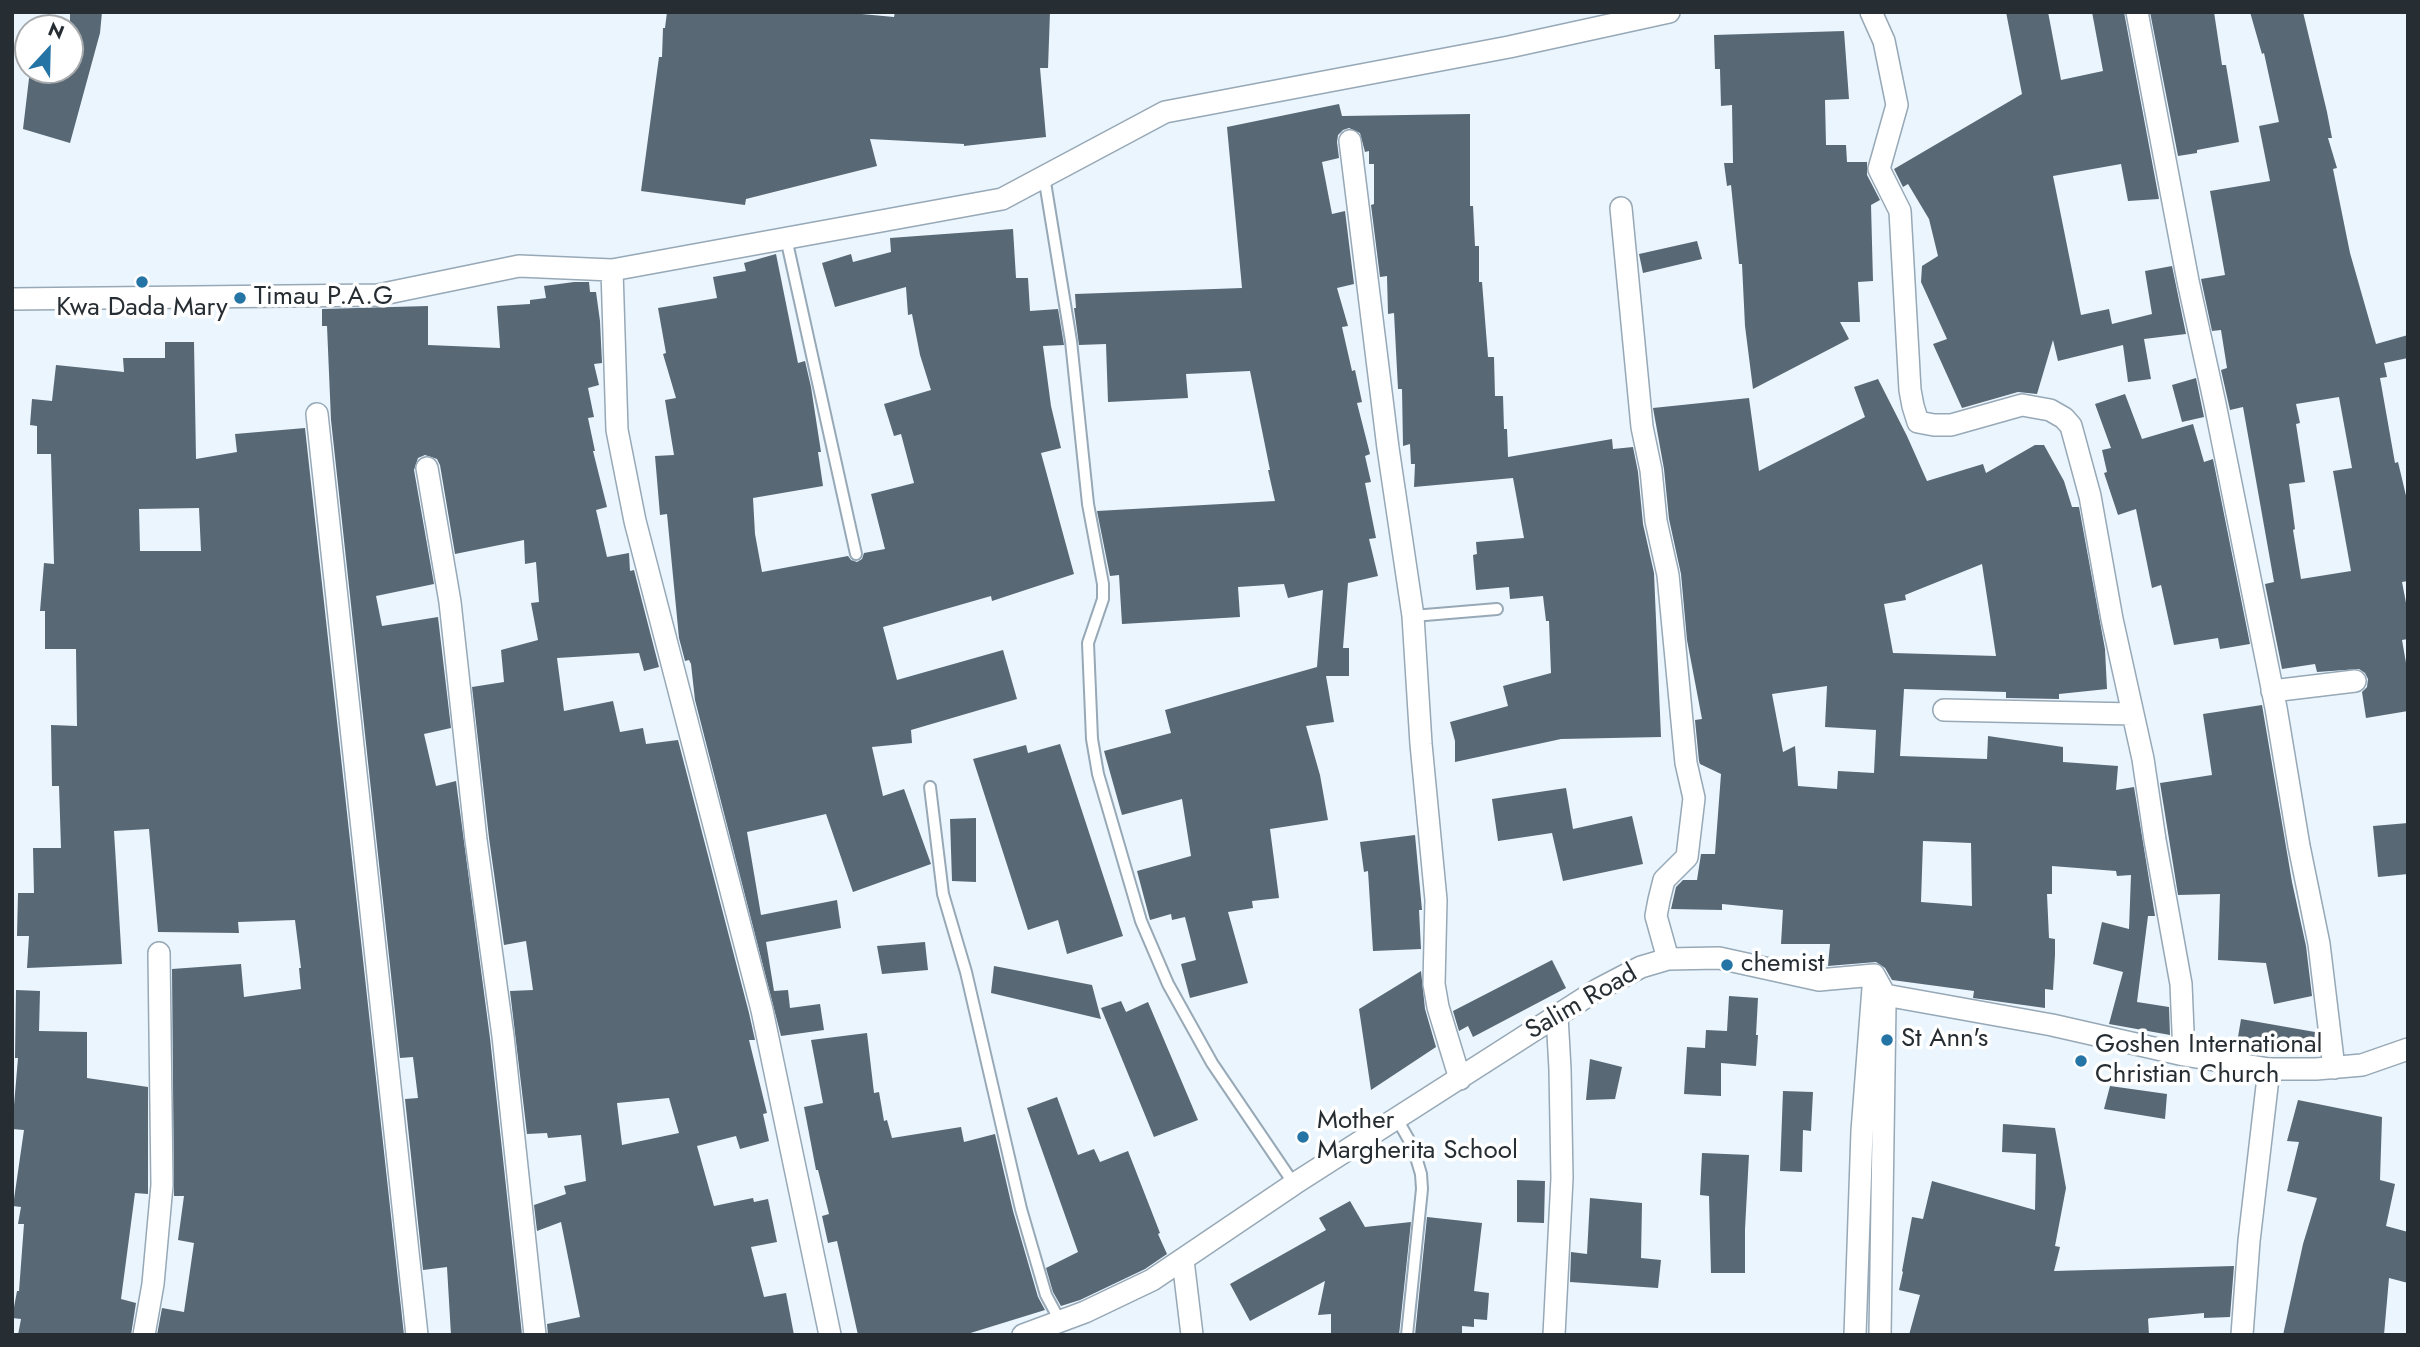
<!DOCTYPE html>
<style>
body{margin:0}
#map{position:relative;width:2420px;height:1347px;overflow:hidden;background:#eaf5fe;font-family:Jost,sans-serif}
canvas{display:block}
.frame{position:absolute;inset:0;border:14px solid #262d33;pointer-events:none}
.north{position:absolute;left:14px;top:14px;width:70px;height:70px;box-sizing:border-box;background:#fff;border:2px solid #a8abad;border-radius:50%;rotate:22deg;font-size:19px;font-weight:700;line-height:28px;text-align:center;color:#262d33}
.north::after{content:'';display:block;margin:auto;width:24px;height:32px;background:#2574a6;clip-path:polygon(50% 0,100% 100%,50% 72%,0 100%)}
</style>
<div id="map">
<canvas width="2420" height="1347"></canvas>
<div class="frame"></div>
<div class="north">N</div>
</div>
<script>
const ctx = document.querySelector('canvas').getContext('2d');
ctx.lineJoin = 'round';
function fillPath(path, color) { ctx.fillStyle = color; ctx.fill(path, 'evenodd'); }
const poly = rows => new Path2D(rows.map(r => 'M' + r).join(''));
function stroke(path, color, width, dash) { ctx.strokeStyle = color; ctx.lineWidth = width; ctx.lineCap = dash ? 'butt' : 'round'; ctx.setLineDash(dash || []); ctx.stroke(path); }
function drawText(font, color, halo, rows, align = 'center') {
  ctx.font = font + ' Jost,sans-serif'; ctx.lineWidth = 7; ctx.setLineDash([]); ctx.textBaseline = 'middle'; ctx.strokeStyle = halo; ctx.fillStyle = color; for (const [text, x, y, turn = 0] of rows) {
    ctx.save(); ctx.translate(x, y); ctx.rotate((+turn || 0) * Math.PI / 180); ctx.textAlign = isNaN(turn) ? turn : align; if (halo) ctx.strokeText(text, 0, 0); ctx.fillText(text, 0, 0); ctx.restore();
  }
}
const building = poly([
 [70,12,102,12,100,33,70,143,23,129,30,70,70,70],
 [667,12,840,12,894,17,895,12,1050,12,1048,68,1040,68,1046,137,964,146,964,144,870,139,877,166,746,199,745,205,641,191,659,57,662,57,663,28,665,28],
 [2006,12,2048,12,2061,80,2103,71,2092,12,2124,12,2159,199,2128,201,2121,164,2053,176,2081,315,2109,309,2112,324,2152,314,2145,271,2172,266,2186,334,2144,339,2151,379,2128,382,2123,345,2058,361,2053,340,2037,394,2018,392,1962,408,1933,344,1947,339,1921,282,1922,266,1938,256,1929,219,1908,184,1903,187,1894,169,2022,94],
 [2150,12,2214,12,2222,65,2226,65,2239,142,2197,150,2197,153,2178,156],
 [2250,12,2303,12,2327,112,2332,138,2328,138,2337,168,2333,169,2350,253,2376,344,2408,335,2408,358,2384,363,2387,377,2380,378,2395,463,2398,462,2408,504,2408,581,2402,582,2408,613,2408,639,2402,640,2408,674,2408,711,2366,718,2362,692,2367,687,2368,679,2365,673,2359,669,2317,672,2315,664,2282,669,2265,584,2274,582,2243,407,2230,410,2221,370,2227,368,2221,330,2212,331,2201,279,2225,275,2210,191,2270,181,2259,126,2279,122,2264,53,2262,54],
 [2339,397,2352,468,2333,471,2351,571,2301,579,2293,530,2295,529,2289,484,2305,482,2296,424,2300,423,2296,404],
 [1844,31,1849,99,1825,100,1826,145,1846,145,1847,162,1867,162,1867,175,1880,200,1871,205,1873,281,1858,282,1860,322,1840,322,1849,339,1753,389,1745,326,1742,264,1739,264,1731,185,1727,186,1724,163,1733,163,1732,105,1721,106,1720,69,1715,69,1714,35],
 [1339,104,1342,116,1470,114,1470,206,1473,206,1475,246,1479,246,1479,282,1482,282,1488,357,1494,357,1495,396,1503,396,1504,429,1507,429,1508,457,1612,439,1613,449,1633,447,1638,472,1643,524,1654,573,1661,737,1561,739,1455,762,1455,741,1450,722,1508,706,1503,686,1551,673,1549,621,1546,621,1543,596,1510,599,1509,587,1476,590,1473,555,1477,554,1476,542,1524,538,1513,478,1414,487,1415,464,1411,464,1410,444,1403,446,1402,389,1398,389,1394,313,1388,314,1387,276,1380,277,1371,205,1374,204,1374,164,1369,164,1369,151,1365,152,1360,133,1349,128,1343,130,1338,135,1337,142,1339,158,1322,162,1332,214,1345,211,1354,284,1337,288,1348,326,1342,327,1352,371,1355,370,1362,402,1357,403,1370,454,1365,456,1371,482,1365,483,1376,538,1369,539,1378,576,1348,583,1343,648,1349,648,1349,676,1326,676,1334,722,1306,726,1320,775,1328,820,1270,829,1279,898,1252,901,1253,908,1228,912,1248,983,1190,998,1181,964,1196,960,1185,917,1172,920,1171,914,1150,920,1137,871,1191,856,1182,799,1122,815,1104,751,1171,733,1165,710,1317,667,1323,590,1288,598,1284,584,1238,587,1240,617,1122,624,1119,575,1110,576,1097,511,1275,501,1268,470,1270,470,1250,371,1186,374,1188,398,1108,402,1106,344,1079,345,1074,308,1076,308,1075,294,1242,288,1227,127],
 [1013,229,1016,278,1028,278,1030,311,1058,309,1064,345,1043,346,1051,406,1061,448,1041,453,1074,574,992,601,991,596,883,627,897,680,1003,650,1017,699,911,730,912,743,872,747,883,796,904,789,931,864,853,892,826,814,747,832,761,915,837,900,841,928,766,942,774,991,788,990,790,1008,820,1004,824,1030,781,1036,695,700,691,664,689,660,685,661,679,638,667,514,660,515,655,456,674,455,665,400,676,398,663,354,666,353,658,308,717,298,713,277,746,271,744,263,776,254,798,363,805,361,811,387,821,452,818,452,823,486,753,498,755,534,762,572,848,556,851,560,857,562,862,559,864,553,885,549,871,494,914,483,901,434,894,436,884,404,931,390,920,355,912,314,908,315,906,287,835,307,822,263,851,254,853,262,891,252,890,238],
 [1697,241,1702,259,1643,273,1639,254],
 [574,282,589,282,590,292,596,292,600,321,602,363,594,364,599,385,588,388,594,417,588,418,595,451,593,451,607,507,596,510,607,557,629,553,630,571,634,570,659,667,644,671,639,653,557,658,564,711,613,701,620,732,643,728,646,744,678,740,749,1013,755,1040,749,1040,767,1113,763,1114,769,1141,740,1149,736,1136,697,1146,714,1206,753,1198,754,1202,768,1199,777,1242,751,1247,764,1297,786,1293,794,1335,548,1335,547,1324,580,1317,561,1222,537,1231,534,1205,566,1194,564,1186,586,1181,581,1135,548,1138,547,1133,527,1134,510,991,533,990,526,941,504,945,489,838,472,687,504,682,501,650,538,640,531,603,539,602,536,562,525,564,524,540,455,554,440,465,437,459,425,455,418,458,414,470,434,584,376,596,382,626,438,617,451,728,424,734,436,786,456,781,490,1038,522,1335,451,1335,447,1267,423,1270,405,1099,418,1098,413,1057,400,1058,331,420,327,326,322,326,322,309,428,306,428,345,500,348,497,306,530,304,530,300,546,298,544,286],
 [669,1098,679,1133,622,1145,617,1103],
 [165,342,194,342,196,459,237,452,235,434,305,428,404,1335,157,1335,162,1308,184,1312,194,1243,178,1240,184,1196,174,1196,172,969,241,964,244,997,301,989,299,968,301,968,295,920,238,922,239,933,158,932,149,829,114,831,122,964,27,968,29,936,17,936,18,893,34,893,33,848,61,848,59,786,52,786,51,725,77,726,76,649,45,649,45,611,40,611,44,563,54,564,51,454,37,454,37,426,30,425,32,399,52,401,56,365,124,372,123,358,165,358],
 [199,508,201,551,140,551,139,509],
 [2196,378,2204,417,2182,422,2172,385],
 [1878,379,1907,436,1927,481,1983,464,1986,473,2035,445,2044,445,2064,481,2072,507,2079,507,2105,649,2107,689,2059,694,2059,699,2006,698,2006,692,1904,689,1900,756,1987,759,1988,736,2063,747,2063,762,2118,766,2116,790,2134,787,2155,916,2148,916,2137,1002,2169,1007,2170,1035,2109,1024,2123,972,2093,964,2102,922,2129,929,2131,875,2117,876,2116,871,2052,866,2052,894,2047,894,2049,938,2055,939,2055,955,2053,990,2045,989,2045,1008,1973,998,1974,991,1892,980,1885,968,1876,962,1828,966,1830,944,1781,944,1783,910,1722,904,1722,910,1671,909,1676,887,1683,880,1697,880,1701,854,1715,854,1721,774,1700,764,1699,761,1695,720,1702,719,1687,640,1681,574,1669,519,1664,469,1653,408,1749,398,1759,471,1865,417,1854,387],
 [1982,564,1996,656,1893,653,1884,604,1906,600,1905,595],
 [1827,686,1825,727,1876,730,1874,773,1838,771,1837,789,1798,786,1795,746,1783,752,1772,694],
 [1923,841,1971,843,1972,906,1921,902],
 [2125,394,2142,439,2193,424,2204,462,2213,459,2250,644,2220,649,2218,638,2174,645,2161,585,2152,588,2136,509,2118,515,2104,473,2107,472,2102,450,2111,448,2095,404],
 [2262,705,2292,882,2306,946,2312,996,2274,1004,2266,963,2218,960,2220,894,2178,895,2160,783,2212,775,2203,714],
 [1060,744,1123,936,1067,954,1058,920,1028,930,973,759,1026,745,1028,753],
 [1566,788,1573,829,1632,816,1643,864,1563,881,1552,833,1498,841,1492,799],
 [976,818,976,882,952,881,950,819],
 [2408,823,2408,874,2378,877,2373,826],
 [1415,835,1422,910,1419,910,1421,949,1373,951,1368,871,1364,872,1360,842],
 [925,942,928,970,882,974,877,946],
 [1552,960,1566,988,1473,1037,1468,1026,1459,1031,1453,1011],
 [994,966,1092,985,1101,1019,991,993],
 [1421,971,1425,1009,1436,1047,1371,1090,1359,1009],
 [16,990,40,991,39,1031,87,1032,87,1078,148,1087,148,1194,135,1193,121,1299,136,1303,131,1335,18,1335,21,1319,12,1318,17,1291,19,1291,24,1224,18,1224,21,1207,13,1206,24,1130,12,1129,18,1058,15,1058],
 [1729,996,1758,998,1756,1035,1758,1035,1756,1066,1721,1063,1721,1096,1684,1094,1687,1047,1705,1048,1706,1030,1727,1031],
 [1121,1001,1126,1012,1148,1002,1198,1120,1154,1137,1101,1008],
 [2241,1019,2315,1032,2313,1053,2264,1043,2263,1052,2236,1049],
 [867,1033,874,1093,879,1092,884,1121,887,1120,892,1138,961,1127,964,1142,995,1134,1013,1211,1038,1297,1045,1310,964,1335,858,1335,837,1241,828,1243,822,1216,829,1214,818,1170,816,1170,804,1107,823,1103,811,1040],
 [1590,1059,1622,1067,1615,1099,1586,1100],
 [2110,1086,2167,1094,2165,1119,2104,1109],
 [1783,1091,1813,1092,1811,1131,1803,1130,1802,1172,1780,1171],
 [1057,1097,1078,1155,1094,1149,1100,1162,1128,1151,1160,1233,1158,1234,1167,1254,1145,1269,1080,1300,1061,1306,1053,1292,1046,1268,1078,1252,1027,1108],
 [2298,1100,2382,1117,2380,1180,2395,1184,2386,1226,2408,1232,2408,1283,2389,1278,2384,1335,2283,1335,2303,1244,2317,1198,2287,1191,2299,1142,2287,1141],
 [2003,1124,2055,1128,2066,1188,2055,1246,2060,1247,2054,1271,2234,1266,2230,1317,2204,1318,2204,1313,2150,1318,2148,1319,2149,1335,1909,1335,1920,1295,1899,1290,1903,1272,1902,1271,1912,1217,1923,1219,1932,1181,2035,1210,2036,1154,2002,1152],
 [1702,1153,1749,1155,1745,1229,1745,1273,1711,1273,1709,1196,1700,1195],
 [1517,1180,1545,1181,1544,1223,1517,1222],
 [1590,1198,1642,1203,1641,1258,1661,1260,1658,1288,1570,1282,1571,1252,1587,1254],
 [1350,1201,1365,1227,1411,1222,1399,1335,1331,1335,1331,1314,1318,1315,1325,1281,1250,1321,1230,1284,1326,1230,1319,1218],
 [1427,1217,1482,1223,1474,1291,1489,1293,1487,1320,1474,1319,1474,1327,1462,1326,1462,1335,1415,1335]
]);
const lane = poly([
 [1044,176,1071,341,1088,504,1103,584,1103,599,1088,643,1092,739,1098,774,1141,921,1168,984,1212,1063,1294,1184],
 [786,238,856,554],
 [1413,616,1497,609],
 [930,787,943,894,966,972,1021,1209,1046,1295,1060,1321],
 [1397,1119,1413,1147,1421,1174,1422,1189,1407,1335]
]);
const street = poly([
 [1871,12,1884,41,1897,105,1879,169,1900,211,1910,390,1913,406,1918,422,1934,425,1951,425,2022,405,2050,410,2064,418,2071,426,2090,496,2112,619,2143,759,2155,840,2181,984,2184,1055],
 [2137,12,2188,281,2215,404,2276,708,2299,846,2319,944,2334,1068],
 [1350,141,1388,448,1413,616,1421,744,1436,900,1434,984,1438,1007,1460,1079],
 [1621,208,1642,427,1651,470,1656,521,1668,575,1686,763,1694,798,1687,857,1664,880,1659,900,1656,916,1668,959],
 [12,299,378,295,519,266,612,270],
 [317,414,417,1335],
 [427,468,450,602,476,840,503,1036,535,1335],
 [2272,691,2355,681],
 [1944,710,2133,714],
 [1183,1260,1192,1335],
 [144,1335,153,1284,162,1185,159,953],
 [830,1335,762,1010,635,521,617,430,612,270,1002,199,1165,112,1509,47,1669,12],
 [1023,1335,1085,1312,1152,1280,1294,1184,1597,990,1641,967,1668,959,1719,958,1819,980,1874,975,1885,995,2052,1025,2184,1055,2269,1069,2316,1069,2362,1065,2408,1049],
 [1554,1335,1562,1178,1560,1069,1557,1016],
 [1855,1335,1862,1131,1874,975],
 [1880,1335,1885,1004],
 [2242,1335,2249,1241,2269,1069]
]);
const markers = [
 [142,282,7,"#2574a6"],
 [240,298,7,"#2574a6"],
 [1727,965,7,"#2574a6"],
 [1887,1040,7,"#2574a6"],
 [2081,1061,7,"#2574a6"],
 [1303,1137,7,"#2574a6"]
];
const poiNames = [
 ["Timau P.A.G",254,298],
 ["Kwa Dada Mary",142,309,"center"],
 ["chemist",1741,965],
 ["St Ann's",1901,1040],
 ["Goshen International",2095,1046],
 ["Christian Church",2095,1076],
 ["Mother",1317,1122],
 ["Margherita School",1317,1152]
];
const streetNames = [
 ["Salim Road",1582,1003,-30]
];
fillPath(building, '#586875');
stroke(lane, '#97a8b6', 14);
stroke(street, '#97a8b6', 24);
stroke(lane, '#fff', 10);
stroke(street, '#fff', 21);
for (const [x, y, r, color] of markers) { const dot = new Path2D(); dot.arc(x, y, r, 0, 2 * Math.PI); ctx.fillStyle = color; ctx.fill(dot); stroke(dot, '#fff', 2.5); }
drawText('26px', '#262d33', '#fff', poiNames, 'left');
drawText('26px', '#262d33', '#fff', streetNames);
</script>
